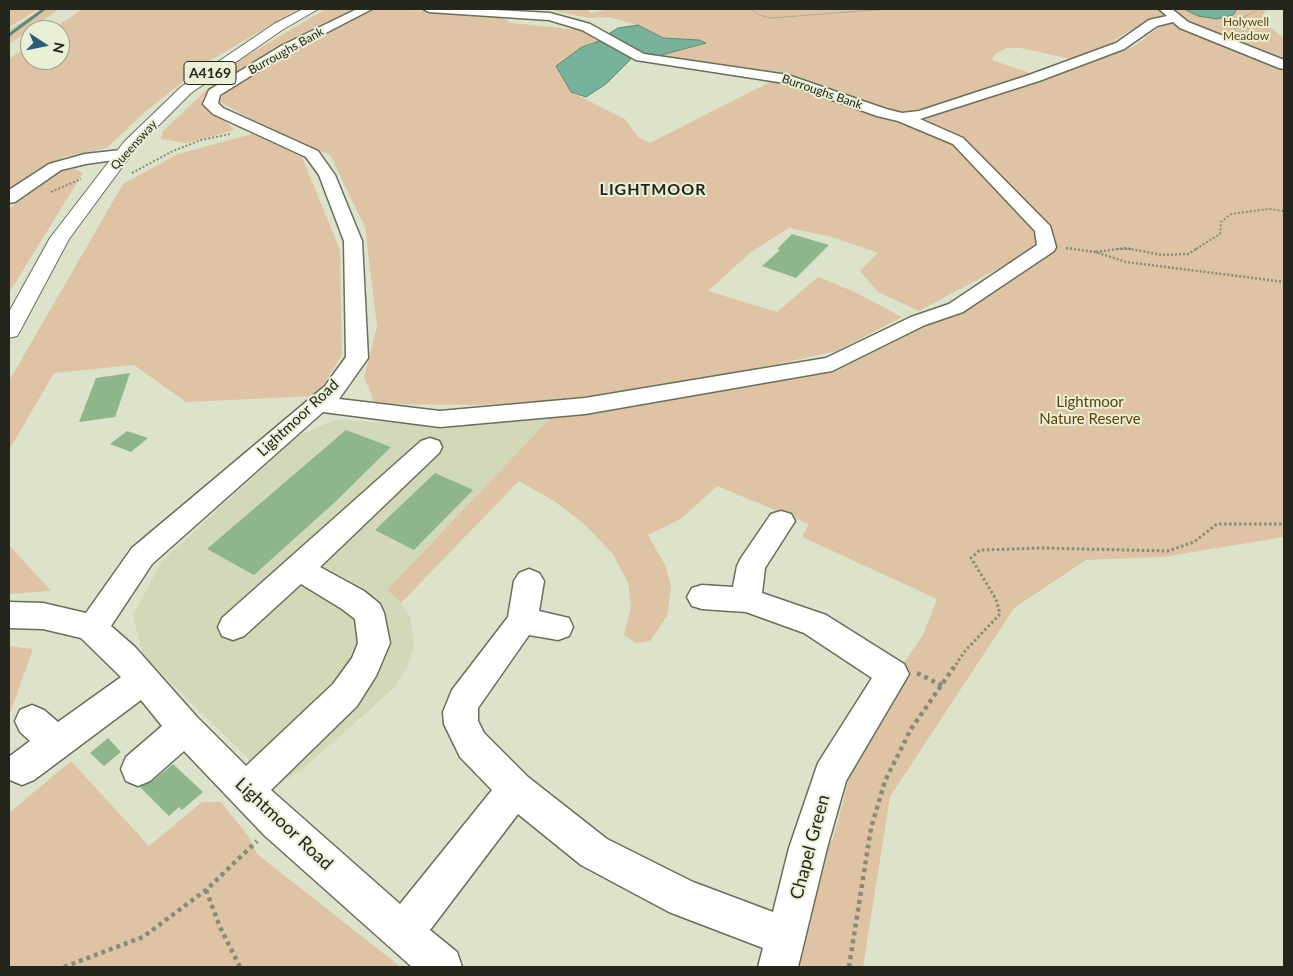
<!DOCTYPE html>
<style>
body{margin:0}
#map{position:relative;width:1293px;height:976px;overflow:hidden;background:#dce3ca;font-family:Lato,sans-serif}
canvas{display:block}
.frame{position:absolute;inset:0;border:10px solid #24261d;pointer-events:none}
.north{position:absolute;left:20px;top:20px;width:50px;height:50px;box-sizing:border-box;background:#e9f0d6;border:1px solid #9a9f8c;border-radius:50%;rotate:101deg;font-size:14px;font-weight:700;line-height:20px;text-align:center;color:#24261d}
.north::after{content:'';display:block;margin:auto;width:18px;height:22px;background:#2b5c7a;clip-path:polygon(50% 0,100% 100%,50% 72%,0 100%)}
</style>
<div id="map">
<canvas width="1293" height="976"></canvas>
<div class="frame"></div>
<div class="north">N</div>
</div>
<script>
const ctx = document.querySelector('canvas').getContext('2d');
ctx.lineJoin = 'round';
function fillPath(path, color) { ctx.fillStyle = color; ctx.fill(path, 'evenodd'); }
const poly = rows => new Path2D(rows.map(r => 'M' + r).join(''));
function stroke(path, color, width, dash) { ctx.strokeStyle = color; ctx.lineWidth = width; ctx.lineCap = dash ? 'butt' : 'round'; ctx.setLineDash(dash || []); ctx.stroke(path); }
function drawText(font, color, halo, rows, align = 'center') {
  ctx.font = font + ' Lato,sans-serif'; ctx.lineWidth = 4; ctx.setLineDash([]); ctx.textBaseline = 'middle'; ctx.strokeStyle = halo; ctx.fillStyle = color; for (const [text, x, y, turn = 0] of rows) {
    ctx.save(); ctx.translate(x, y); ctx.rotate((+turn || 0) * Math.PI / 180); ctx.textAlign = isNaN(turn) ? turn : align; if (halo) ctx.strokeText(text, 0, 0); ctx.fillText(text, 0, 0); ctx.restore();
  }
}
const built = poly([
 [557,411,387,590,401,603,410,616,414,646,407,668,395,687,304,768,276,786,143,655,133,615,162,561,298,436,335,420,439,425]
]);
const green = poly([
 [9,9,39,9,9,27],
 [46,9,59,9,9,44,9,32],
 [83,9,298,9,206,63,145,112,107,148,64,157,34,172,9,191,9,59,30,44,30,60,60,60,60,30,51,30],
 [326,9,360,9,248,67,201,99,235,130,186,143,161,139,163,131,236,62],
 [390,9,501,15,502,18,512,23,570,29,576,27,602,40,590,43,556,66,571,92,625,119,639,138,650,143,776,79,811,91,863,112,873,108,794,78,654,57,705,43,699,40,663,38,638,25,609,17,589,18,555,11,563,9,586,9,591,13,611,9,1159,9,1165,15,1129,31,1106,46,1076,60,1020,48,1007,48,995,54,992,60,1036,75,1036,82,1135,46,1160,26,1170,22,1284,69,1284,537,1163,557,1086,560,1014,608,890,797,863,967,794,967,823,853,833,839,848,782,847,763,909,673,901,667,923,635,937,599,802,537,809,524,717,486,681,519,648,535,666,567,671,587,667,616,650,641,636,643,624,635,631,607,628,583,613,554,583,523,554,501,519,481,401,603,387,590,557,411,698,394,808,376,860,359,930,323,940,321,965,310,1053,253,1050,227,978,170,1039,237,1031,251,919,311,878,292,860,271,878,253,832,237,789,228,751,252,708,291,777,312,818,277,855,292,902,317,837,351,695,382,585,398,483,405,375,404,364,377,377,327,365,227,330,155,258,124,219,101,226,90,295,49,372,10],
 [1170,9,1270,9,1265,11,1262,17,1267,25,1284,38,1284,65,1196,29,1182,21],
 [252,134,302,157,340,250,342,355,316,396,186,402,134,365,54,373,9,450,9,381,123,184,178,154],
 [73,168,83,173,9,293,9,209,57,172],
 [9,545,51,591,9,594],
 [9,646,33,649,9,716],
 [71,761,149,846,202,802,221,802,249,837,257,854,401,967,9,967,9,813]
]);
const water = poly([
 [1184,9,1235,9,1236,11,1233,15,1217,19,1198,16,1184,9],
 [638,25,663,38,699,40,706,43,654,57,644,55,614,40,610,33,618,28,638,25],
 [602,40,633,57,606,84,586,97,571,92,556,66,582,47,602,40]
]);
const stream = poly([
 [9,35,44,9]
]);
const building = poly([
 [792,234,829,245,796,278,762,266,780,250,777,249],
 [130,373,115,417,79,422,96,378],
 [346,430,391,447,335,502,254,575,207,549],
 [127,431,148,438,131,452,110,444],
 [435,473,473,490,414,550,375,530],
 [108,738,121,752,104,766,90,753],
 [173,764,203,792,182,810,179,807,169,816,140,787,151,782]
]);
const pathFar4 = poly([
 [750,9,759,15,771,18,887,9],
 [1236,30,1234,28,1239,20,1258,9],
 [9,31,44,9]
]);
const pathFar3 = poly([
 [132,173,173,151,201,140,230,134],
 [51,192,81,179],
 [1066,248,1074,249],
 [1117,249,1131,249],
 [1196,249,1220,234,1221,222,1231,214,1269,209,1284,211]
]);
const pathFar2 = poly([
 [1066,248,1095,252,1126,262,1284,282],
 [1096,252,1125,248,1162,255,1188,254,1198,248]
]);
const pathFar1 = poly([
 [953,669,965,651,1000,614,996,599,971,558,980,550,1042,548,1168,551,1194,542,1217,524,1284,524]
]);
const path = poly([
 [917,673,943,686],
 [206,890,220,927,240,967],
 [64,967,143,937,206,890,257,841],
 [849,967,871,828,885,781,911,729,954,667]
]);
const minor = poly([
 [357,9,372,9,289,52,220,95,218,103,223,108,318,151,335,175,362,241,368,358,339,399,440,411,585,398,826,358,911,317,949,304,1037,245,1035,231,953,144,898,121,877,116,785,83,636,60,582,30,549,20,429,12,423,9,478,9,550,13,590,24,644,54,788,75,886,109,902,113,919,111,1029,75,1116,43,1149,20,1167,16,1159,9,1172,9,1188,22,1284,60,1284,69,1279,68,1180,28,1173,22,1157,26,1124,49,1039,81,920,119,963,138,1050,226,1056,247,1054,251,963,312,925,325,832,371,585,414,440,427,323,412,152,564,111,626,135,647,197,717,246,766,333,684,352,658,358,643,355,619,342,609,301,584,244,636,233,640,222,636,218,627,222,618,421,441,430,438,439,441,442,447,439,453,320,567,364,591,380,604,384,613,390,643,376,676,357,706,271,790,400,904,492,790,460,757,444,724,443,712,452,690,508,617,514,581,519,573,529,569,539,573,544,581,539,611,569,618,573,627,569,636,558,640,529,635,478,708,478,721,484,733,528,777,607,839,693,882,773,912,789,848,818,763,872,678,804,633,746,612,702,609,692,606,687,597,692,588,702,585,733,587,737,566,741,558,771,514,781,511,791,514,795,521,765,568,762,593,826,615,904,664,909,674,846,781,827,848,798,967,758,967,763,948,669,912,581,865,518,814,430,930,457,952,462,967,412,967,264,835,184,751,150,781,138,786,126,781,121,769,126,757,162,726,141,700,34,780,22,785,10,780,10,756,30,741,20,732,15,721,20,710,32,705,44,710,58,722,121,677,81,638,43,629,9,628,9,602,43,603,86,613,132,548,325,386,346,357,344,241,319,175,306,157,213,114,203,104,209,90,281,46,357,9],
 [121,150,127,152,129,155,127,158,86,164,61,170,15,202,9,203,9,190,49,164,85,154,121,150]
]);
const major = poly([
 [303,9,318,9,282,30,191,93,136,148,69,239,20,331,17,336,9,338,9,312,50,238,124,142,181,87,274,24,303,9]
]);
const farParknames = [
 ["Holywell",1246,22],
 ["Meadow",1246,36]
];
const farStreetnames = [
 ["Burroughs Bank",286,51,-29],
 ["Burroughs Bank",822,92,19],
 ["Queensway",134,145,-48]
];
const shields = [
 [210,73,52]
];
const shieldNames = [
 ["A4169",210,73]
];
const parkNames = [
 ["Lightmoor",1090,402],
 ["Nature Reserve",1090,419]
];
const streetNames = [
 ["Lightmoor Road",298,418,-43]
];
const farDistrictnames = [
 ["LIGHTMOOR",653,190]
];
const nearStreetnames = [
 ["Lightmoor Road",284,824,43],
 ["Chapel Green",810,847,-75]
];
fillPath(built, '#d1d9b8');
fillPath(green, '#dec4a5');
fillPath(water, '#77b39a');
stroke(water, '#5e8974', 1);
stroke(stream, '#5e8974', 3);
fillPath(building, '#8fb58b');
stroke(minor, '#686e58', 3);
stroke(major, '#686e58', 2);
stroke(pathFar4, '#868b7a', 1, [1, 1]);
stroke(pathFar3, '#868b7a', 2, [2, 2]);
stroke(pathFar2, '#868b7a', 2.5, [2, 2]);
stroke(pathFar1, '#868b7a', 3, [2.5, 2.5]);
stroke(path, '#868b7a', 4.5, [4, 4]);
fillPath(minor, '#fff');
fillPath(major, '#fff');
drawText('12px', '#634008', '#e9f0d6', farParknames);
drawText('12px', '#24261d', '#e9f0d6', farStreetnames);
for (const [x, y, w] of shields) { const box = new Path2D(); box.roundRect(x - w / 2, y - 11.5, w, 23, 4); ctx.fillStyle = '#e9f0d6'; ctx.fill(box); stroke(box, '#24261d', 1); }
drawText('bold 14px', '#24261d', null, shieldNames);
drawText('15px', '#634008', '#e9f0d6', parkNames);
drawText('15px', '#24261d', '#e9f0d6', streetNames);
ctx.letterSpacing = '1px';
drawText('bold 16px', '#24261d', '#e9f0d6', farDistrictnames);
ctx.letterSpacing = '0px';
drawText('18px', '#24261d', '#e9f0d6', nearStreetnames);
</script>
